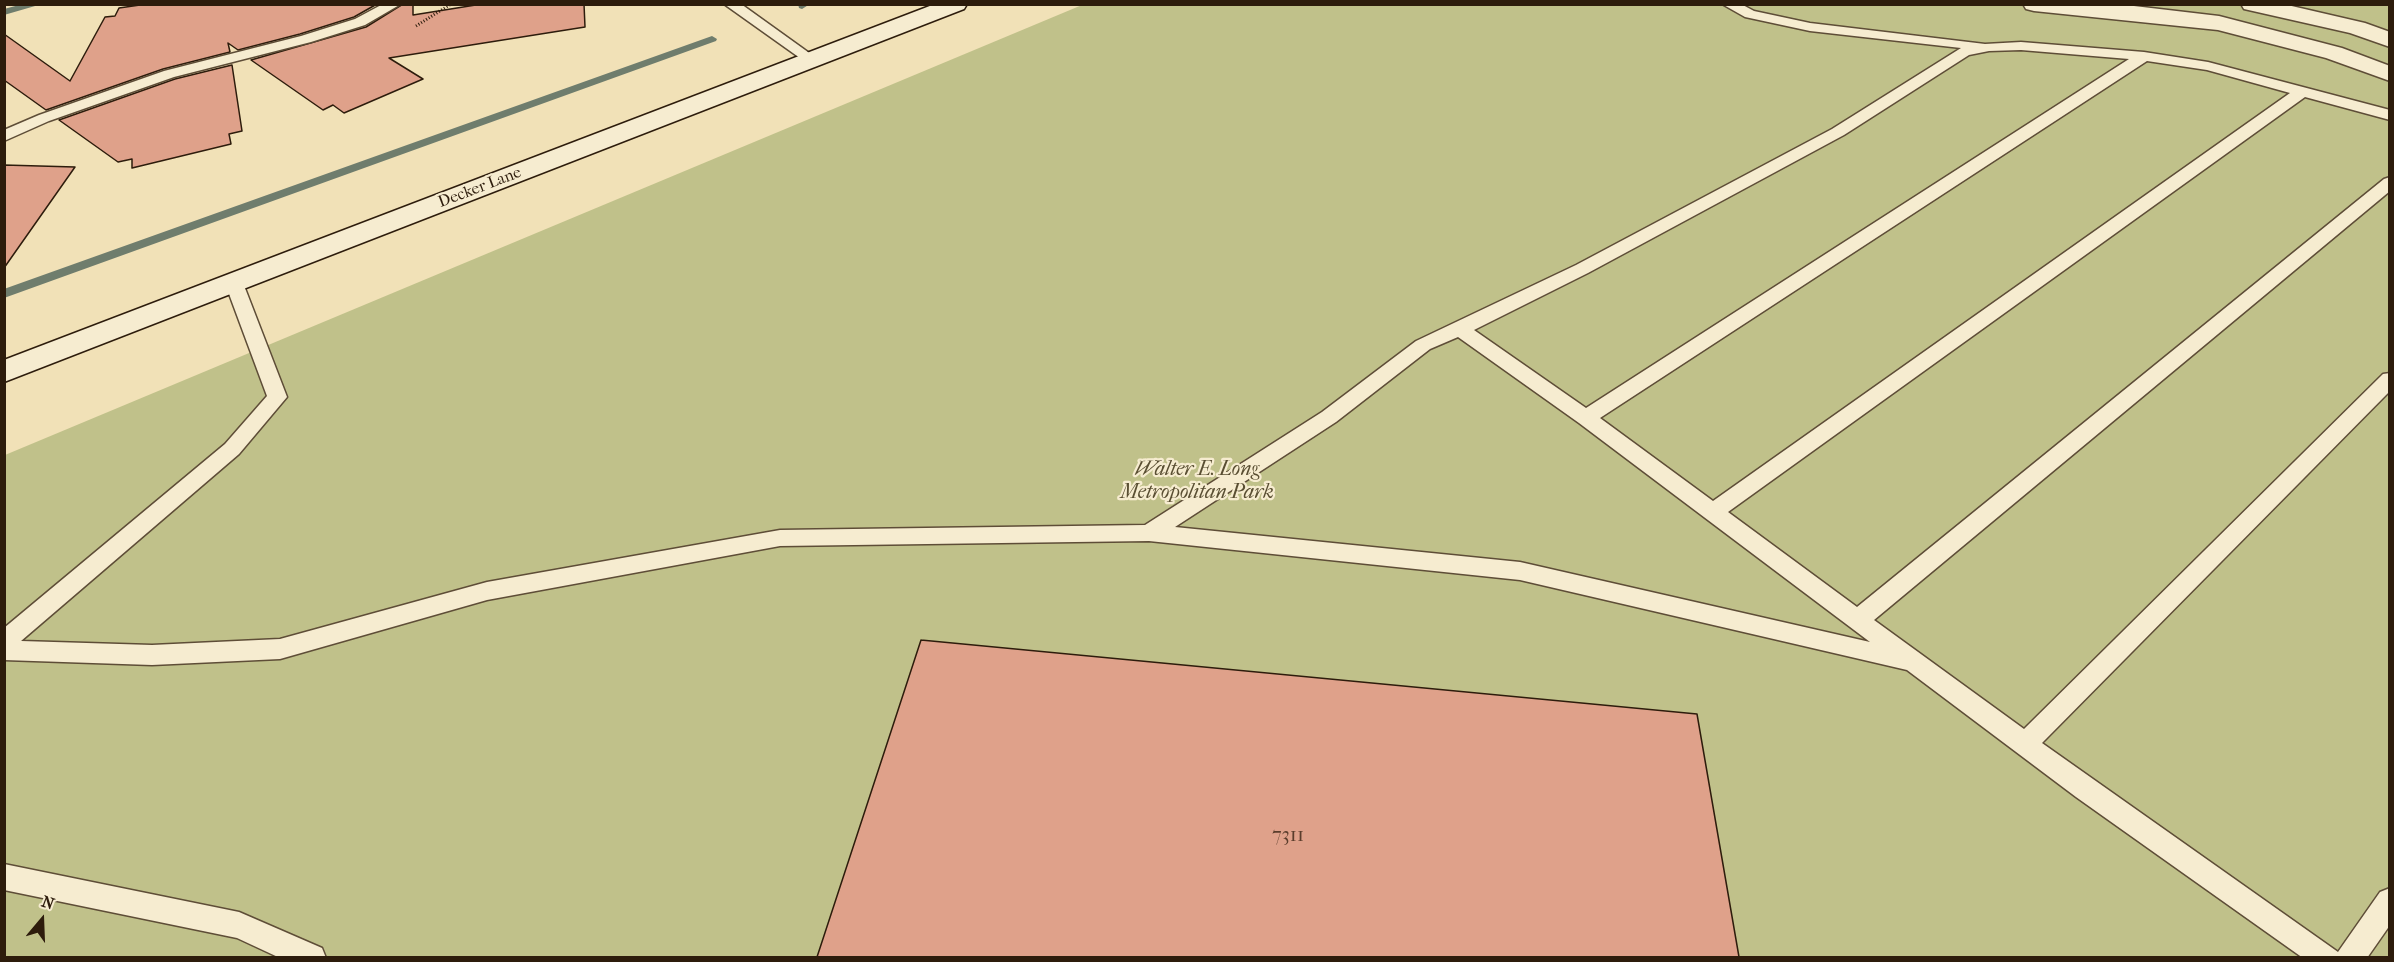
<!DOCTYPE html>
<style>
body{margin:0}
#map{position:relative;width:2394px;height:962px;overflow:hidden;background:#f1e1b7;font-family:"IM FELL French Canon",serif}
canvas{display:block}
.frame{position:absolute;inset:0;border:6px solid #2d1c0c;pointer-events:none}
.north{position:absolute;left:12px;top:890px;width:60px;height:60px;-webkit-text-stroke:4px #f6ecd0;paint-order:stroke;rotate:19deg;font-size:16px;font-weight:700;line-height:24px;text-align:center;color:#2d1c0c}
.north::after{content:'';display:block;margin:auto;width:21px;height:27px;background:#2d1c0c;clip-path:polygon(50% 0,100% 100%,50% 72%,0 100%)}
</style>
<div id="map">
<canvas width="2394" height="962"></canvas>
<div class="frame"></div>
<div class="north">N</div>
</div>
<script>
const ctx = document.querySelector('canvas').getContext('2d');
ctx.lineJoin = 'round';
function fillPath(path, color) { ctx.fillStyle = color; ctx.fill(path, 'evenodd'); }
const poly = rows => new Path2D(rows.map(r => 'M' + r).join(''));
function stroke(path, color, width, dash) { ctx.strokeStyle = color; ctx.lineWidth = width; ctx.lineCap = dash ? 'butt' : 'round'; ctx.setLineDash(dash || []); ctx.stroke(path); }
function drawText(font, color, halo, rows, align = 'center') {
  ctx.font = font + ' "IM FELL French Canon",serif'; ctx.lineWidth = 4.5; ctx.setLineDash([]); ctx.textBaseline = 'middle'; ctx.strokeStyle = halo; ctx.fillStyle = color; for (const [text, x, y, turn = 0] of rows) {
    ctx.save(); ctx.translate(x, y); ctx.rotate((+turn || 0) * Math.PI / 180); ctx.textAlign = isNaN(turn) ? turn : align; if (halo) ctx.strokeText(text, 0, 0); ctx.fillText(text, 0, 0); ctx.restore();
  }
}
const green = poly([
 [1082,5,2389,5,2389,957,5,958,5,455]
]);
const stream = poly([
 [23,4,42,4,4,15,4,9,23,4],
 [798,4,810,4,802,9,799,8,798,4],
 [712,36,717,39,716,41,4,298,4,289,712,36]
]);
const building = poly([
 [147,4,377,4,354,17,300,34,238,50,228,43,230,52,163,69,46,110,4,80,4,34,70,81,105,17,115,16,119,8,147,4],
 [403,4,413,4,413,15,482,4,584,4,585,27,389,58,423,79,344,113,333,105,323,110,251,60,366,27,403,4],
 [232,65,242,131,229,134,231,144,132,168,132,159,118,162,59,120,175,79,232,65],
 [4,165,75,167,4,268,4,165],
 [921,640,1697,714,1739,957,817,957,921,640]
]);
const path = poly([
 [416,26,451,4]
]);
const lane = poly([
 [383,4,401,4,365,25,311,42,174,77,49,121,4,141,4,130,39,115,164,71,301,36,355,19,383,4],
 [724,4,741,4,819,60,817,63,807,63,724,4],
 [1722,4,1741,4,1754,11,1810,23,1985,44,2021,42,2144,52,2208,62,2390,110,2390,120,2305,97,1728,512,1857,607,2384,179,2390,177,2390,191,1874,620,2024,729,2383,374,2390,373,2390,391,2042,743,2338,952,2380,892,2390,888,2390,925,2367,958,2303,958,2076,797,1907,670,1520,580,1149,541,780,546,487,600,280,659,152,665,4,660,4,628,225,444,267,396,225,283,234,277,243,283,287,397,239,454,21,641,152,645,280,639,487,582,780,530,1145,525,1322,412,1416,341,1576,265,1832,129,1961,48,1810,31,1745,17,1722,4],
 [2021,50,2129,59,1586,408,1474,330,1588,273,1844,135,1969,55,1989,51,2021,50],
 [2147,61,2207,70,2290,93,1713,501,1600,418,2147,61],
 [1458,337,1579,423,1870,642,1520,562,1175,527,1336,422,1430,349,1458,337],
 [4,864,239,912,322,948,326,958,280,958,237,938,4,890,4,864]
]);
const street = poly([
 [2023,4,2117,4,2219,16,2342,48,2390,66,2390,81,2326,58,2218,30,2034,11,2026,9,2023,4],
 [2241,4,2283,4,2365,23,2390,32,2390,47,2350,33,2244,9,2241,4]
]);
const secondary = poly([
 [935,4,967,4,964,9,4,382,4,360,935,4]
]);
const farStreetnames = [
 ["Decker Lane",480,188,-21]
];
const parkNames = [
 ["Walter E. Long",1197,470],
 ["Metropolitan Park",1197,493]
];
const nearNumbernames = [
 ["7311",1288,836]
];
fillPath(green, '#c0c18a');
fillPath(stream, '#6f7d6d');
fillPath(building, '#dfa18a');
stroke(building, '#2d1c0c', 1.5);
stroke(lane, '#5e4d37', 3);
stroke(street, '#5e4d37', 3);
stroke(secondary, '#2d1c0c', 3);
stroke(path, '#2d1c0c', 3, [1, 2]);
fillPath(lane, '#f6ecd0');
fillPath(street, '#f6ecd0');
fillPath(secondary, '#f6ecd0');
drawText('16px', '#2d1c0c', '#f6ecd0', farStreetnames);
drawText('italic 20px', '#594e32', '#f6ecd0', parkNames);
drawText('20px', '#5a3d2c', null, nearNumbernames);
</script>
